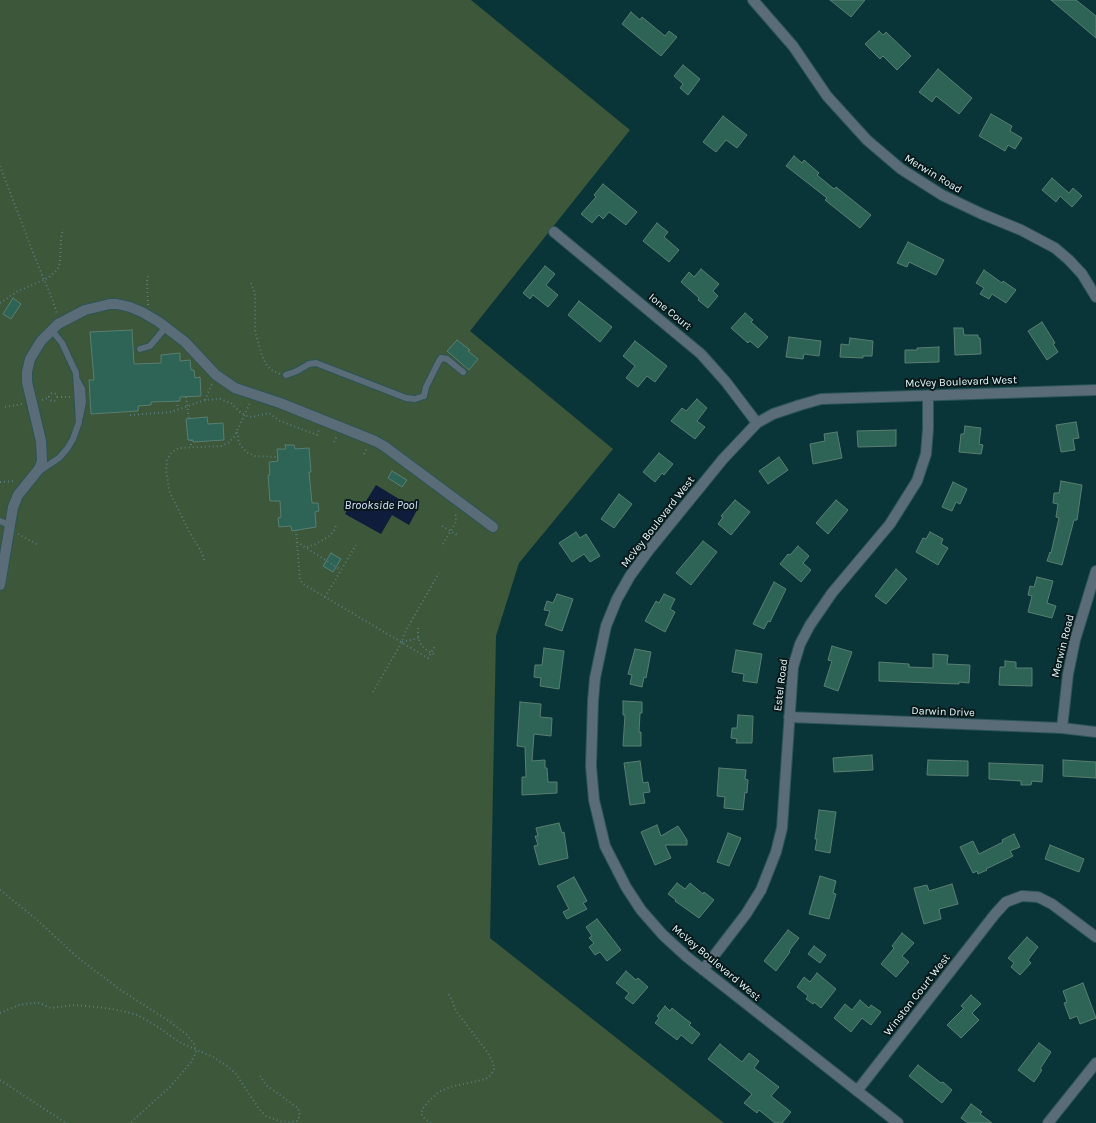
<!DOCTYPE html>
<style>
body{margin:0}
canvas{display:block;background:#0a3538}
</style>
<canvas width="1096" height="1123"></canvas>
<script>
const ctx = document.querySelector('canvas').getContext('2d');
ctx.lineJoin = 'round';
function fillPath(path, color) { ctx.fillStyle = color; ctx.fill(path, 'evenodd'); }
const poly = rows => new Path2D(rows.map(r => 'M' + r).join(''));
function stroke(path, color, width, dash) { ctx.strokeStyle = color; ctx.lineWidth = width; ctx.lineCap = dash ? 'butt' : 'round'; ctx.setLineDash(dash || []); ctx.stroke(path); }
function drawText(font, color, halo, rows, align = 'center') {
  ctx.font = font + ' Karla,sans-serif'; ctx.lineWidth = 4; ctx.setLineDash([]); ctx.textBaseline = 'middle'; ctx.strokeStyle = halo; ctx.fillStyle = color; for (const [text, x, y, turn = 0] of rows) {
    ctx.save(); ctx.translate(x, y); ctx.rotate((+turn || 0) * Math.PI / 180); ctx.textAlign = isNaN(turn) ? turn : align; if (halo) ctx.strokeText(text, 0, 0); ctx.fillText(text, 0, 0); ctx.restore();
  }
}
const green = poly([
 [0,0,471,0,630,130,470,331,613,449,519,563,496,636,490,938,724,1123,0,1123]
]);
const water = poly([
 [376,485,417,510,409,525,392,515,381,534,345,514,352,500,363,506]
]);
const building = poly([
 [830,0,865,0,851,17,830,0],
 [1051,0,1076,0,1096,16,1096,38,1051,0],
 [631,12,640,20,642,17,665,36,669,31,677,37,661,56,622,24,631,12],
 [879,31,883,35,886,32,911,56,897,70,883,56,880,59,865,44,879,31],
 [683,65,700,79,688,95,680,88,683,84,674,76,683,65],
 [938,69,972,98,959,114,936,96,932,102,919,92,938,69],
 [991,114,1012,126,1010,131,1022,138,1015,149,1008,145,1005,151,979,136,991,114],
 [723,116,747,135,737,148,726,140,716,152,703,142,723,116],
 [794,156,802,163,804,160,819,173,817,175,834,189,836,187,871,215,860,228,825,200,827,198,786,166,794,156],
 [1052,178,1069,193,1073,188,1082,196,1072,207,1060,196,1056,202,1042,190,1052,178],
 [603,184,637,212,626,225,609,212,603,219,599,215,592,223,581,214,596,197,594,195,603,184],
 [657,223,668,232,664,237,679,250,669,262,643,241,657,223],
 [908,242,944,260,936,275,909,262,907,267,897,263,908,242],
 [545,266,555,274,546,285,558,295,548,307,533,295,530,299,523,293,545,266],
 [701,269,719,284,713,291,718,296,708,308,698,300,699,298,681,282,689,272,694,277,701,269],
 [984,270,1002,283,1003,281,1016,290,1006,303,992,294,989,299,980,294,984,288,976,283,984,270],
 [13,298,21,304,11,319,3,314,13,298],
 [579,301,612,327,600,342,568,315,579,301],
 [745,313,753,320,751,322,768,337,758,348,750,341,748,343,731,328,745,313],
 [1042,322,1055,343,1053,344,1058,352,1047,360,1028,331,1042,322],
 [954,328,963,328,964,335,978,335,978,338,980,338,981,354,955,355,954,328],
 [132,330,134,364,161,363,161,355,180,353,180,361,190,360,191,370,194,370,195,378,200,377,201,396,180,397,180,401,151,402,151,405,138,406,138,411,91,414,89,380,94,380,90,332,132,330],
 [789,337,821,341,819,356,804,354,803,359,786,357,789,337],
 [850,338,873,341,872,356,863,356,863,358,840,357,841,344,849,345,850,338],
 [457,340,470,350,468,351,478,359,469,370,447,351,457,340],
 [635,341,667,366,655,382,647,376,638,387,626,378,635,366,623,356,635,341],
 [939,347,939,362,905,363,905,350,917,350,917,348,939,347],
 [697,399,707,408,697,421,705,427,695,439,671,421,682,408,686,411,697,399],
 [207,417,208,424,223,423,224,440,193,442,193,440,188,440,186,419,207,417],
 [1076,422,1079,438,1073,439,1075,450,1061,452,1056,425,1076,422],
 [965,426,981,428,979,444,983,445,981,454,959,452,961,434,964,434,965,426],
 [896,430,896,446,858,447,857,431,896,430],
 [837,432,842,458,813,464,810,444,825,441,824,434,837,432],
 [285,445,294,445,295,449,309,448,311,472,309,472,312,503,318,503,319,511,315,512,316,527,292,531,291,526,279,527,278,518,281,517,280,501,270,501,268,475,270,475,269,462,278,461,277,449,286,449,285,445],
 [659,453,673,464,664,475,662,473,655,482,643,472,659,453],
 [779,457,788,470,768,484,759,471,779,457],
 [392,471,407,480,402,487,388,478,392,471],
 [1061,481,1082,485,1077,520,1074,520,1062,565,1047,561,1050,552,1051,553,1059,518,1056,517,1058,504,1053,503,1054,493,1059,493,1061,481],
 [953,482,967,489,960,504,956,502,952,511,942,507,953,482],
 [619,494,632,504,614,528,601,519,619,494],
 [735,500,750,512,731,535,718,524,723,517,721,516,735,500],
 [836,500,848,510,828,534,816,523,836,500],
 [576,532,580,538,586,534,600,556,590,562,584,554,572,562,559,543,576,532],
 [930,532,943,539,941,544,948,548,938,565,916,552,923,538,926,539,930,532],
 [703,541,717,552,691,585,676,573,703,541],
 [798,546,809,556,803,563,811,570,801,582,780,564,788,554,790,555,798,546],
 [331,553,341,559,333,572,323,566,331,553],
 [896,569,907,579,886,604,875,596,896,569],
 [1037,577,1053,581,1047,603,1056,606,1052,618,1028,612,1032,596,1028,595,1030,586,1034,587,1037,577],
 [774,582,786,589,770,622,768,621,764,629,753,624,774,582],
 [557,594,573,599,562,631,545,625,550,611,544,610,547,601,553,603,557,594],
 [664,594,675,599,670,609,675,612,665,632,645,621,656,601,659,603,664,594],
 [832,646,852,652,838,691,824,686,832,661,828,660,832,646],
 [544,648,564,651,559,689,540,686,541,678,534,677,535,665,542,665,544,648],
 [635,649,651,652,646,678,644,677,642,687,630,684,632,675,628,674,635,649],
 [736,650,762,654,757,683,743,681,744,674,732,672,736,650],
 [933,654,948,655,947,664,970,665,969,683,959,682,959,684,879,681,879,662,909,664,909,667,933,668,933,654],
 [1005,661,1016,662,1016,668,1032,668,1032,686,999,685,1000,667,1005,667,1005,661],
 [623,701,642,702,642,713,640,713,639,732,641,732,641,746,623,746,625,715,623,715,623,701],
 [520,702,541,704,540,717,552,718,551,736,534,734,532,761,545,760,545,768,547,768,548,782,557,782,557,793,522,795,522,777,526,777,525,747,517,746,520,702],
 [738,715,753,716,752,743,736,743,737,739,731,738,732,728,737,728,738,715],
 [872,755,873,770,834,772,833,758,872,755],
 [928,760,968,761,968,776,927,775,928,760],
 [1063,760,1096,762,1096,778,1063,776,1063,760],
 [640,761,643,783,648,782,650,792,643,793,645,803,630,805,624,763,640,761],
 [989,763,1043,765,1042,782,1032,781,1031,785,1021,785,1021,781,989,779,989,763],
 [719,768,746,770,745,779,748,780,747,793,745,792,743,810,724,808,725,797,717,796,719,768],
 [819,810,836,812,830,853,815,850,817,839,815,839,819,810],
 [559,823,562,833,564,832,568,858,539,865,534,846,538,845,535,836,538,836,536,828,559,823],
 [657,825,661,836,678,826,687,840,687,845,665,845,671,858,655,865,641,832,657,825],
 [728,833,741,838,729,866,717,862,728,833],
 [1014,834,1020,847,1010,851,1013,856,986,869,987,870,978,874,977,871,973,873,960,847,973,841,979,854,1003,842,1002,840,1014,834],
 [1050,845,1084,859,1079,872,1045,859,1050,845],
 [820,876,836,881,833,893,836,894,829,919,809,914,820,876],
 [574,877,587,901,583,903,587,909,567,919,563,912,569,909,557,886,574,877],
 [677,883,685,889,690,883,703,894,704,892,714,900,699,918,675,901,676,900,668,894,677,883],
 [952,884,958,904,939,909,941,919,924,924,914,888,927,885,929,891,952,884],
 [597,919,621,950,607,961,600,952,595,955,589,947,594,943,589,938,592,936,586,927,597,919],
 [788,930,799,938,789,951,790,952,776,971,764,961,788,930],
 [902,933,914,943,902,956,909,962,896,977,881,964,894,948,892,946,902,933],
 [1027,937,1038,947,1028,960,1031,963,1020,975,1011,967,1014,963,1008,958,1027,937],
 [814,946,826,955,820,963,808,954,814,946],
 [626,971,636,980,638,978,648,987,633,1004,625,998,629,993,616,983,626,971],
 [817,973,836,989,821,1008,814,1002,813,1004,806,999,808,996,797,987,804,977,810,982,817,973],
 [1083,983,1096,1018,1080,1024,1077,1016,1070,1019,1064,1003,1067,1002,1063,991,1083,983],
 [971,995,981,1004,972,1013,979,1020,961,1038,947,1025,964,1008,961,1006,971,995],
 [860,1000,869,1008,871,1005,881,1012,871,1025,862,1018,851,1032,834,1018,845,1004,852,1010,860,1000],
 [665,1006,670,1011,672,1008,683,1017,691,1023,689,1025,700,1034,692,1044,681,1035,677,1040,655,1023,659,1018,657,1016,665,1006],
 [1039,1043,1051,1052,1040,1069,1042,1070,1034,1082,1018,1070,1039,1043],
 [720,1044,742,1062,749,1053,759,1061,754,1068,779,1087,771,1096,791,1112,782,1123,775,1123,759,1110,757,1113,744,1103,752,1094,708,1059,720,1044],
 [918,1065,941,1083,943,1082,952,1090,942,1103,909,1076,918,1065],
 [971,1104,982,1112,980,1114,992,1123,968,1123,961,1118,971,1104]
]);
const path = poly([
 [0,166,32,250,53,301,57,314],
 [251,283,255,294,255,331,262,356,267,366,273,371,280,374],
 [0,303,18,291,48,278,57,270,60,263,61,238,63,229],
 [148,305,147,281,149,274],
 '49 397a4 4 0 1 1 8 0a4 4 0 1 1-8 0Z',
 [57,397,70,397],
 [186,397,189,419],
 [42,400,48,398],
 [205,400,212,384],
 [177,401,178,409],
 [5,407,22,404],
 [130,415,171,412,205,400,220,399,231,403,240,412,247,416,252,417,269,413,280,421,317,435,319,430],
 [237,432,239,443,246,452,255,456,277,457],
 [191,440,191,447],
 [334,442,337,436],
 [364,454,367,448],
 [0,482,16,481],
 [442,526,457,535],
 [296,530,300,580,303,584,428,658,435,646],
 [18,534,38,545],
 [297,542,341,570],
 [443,544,456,522,455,512],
 [307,547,316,544,328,537,334,531,336,525],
 [204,560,202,553,189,531,170,493,166,471,167,460,172,452,179,448,221,446,228,443,234,437,250,403],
 [325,597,356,545],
 [418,628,418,635,420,643,425,649,435,655],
 [402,642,419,638],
 [373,692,402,642,404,634,439,573],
 [0,890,35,918,77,957,122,991,169,1021,187,1035,194,1044,196,1053,191,1062,170,1087,130,1123],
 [0,1013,19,1005,32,1003,39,1003,51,1008,75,1005,105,1008,123,1011,137,1015,155,1025,181,1043,213,1057,227,1066,236,1074,259,1109,266,1116,279,1121,291,1122,297,1121,300,1115,298,1108,266,1085,259,1074],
 [0,1080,66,1123],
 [431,1123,425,1119,421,1114,423,1108,430,1100,439,1092,450,1087,486,1079,491,1075,494,1069,493,1063,488,1053,456,1011,451,998,447,992]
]);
const lane = poly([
 [140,349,150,346,166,327],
 [286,375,297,371,309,364,316,363,406,398,415,399,421,397],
 [77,380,82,389,83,402,80,417],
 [424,396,426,387,438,363,441,358,447,359,463,372],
 [38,472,59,458,67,449,73,439,79,422,76,373,62,343,51,329],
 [0,521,9,525]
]);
const street = poly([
 [753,0,793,46,827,96,867,140,901,169,942,195,982,214,1021,230,1055,248,1069,260,1082,274,1096,297],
 [554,232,701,354,726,382,757,423],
 [0,585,13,507,18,495,39,469,42,461,41,441,27,382,27,372,30,359,41,341,58,324,85,310,110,304,117,304,130,307,142,312,159,322,185,342,216,375,235,388,280,403,375,441,384,446,493,527],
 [789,717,1062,728,1096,732],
 [1062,728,1068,674,1075,640,1096,571],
 [703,970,746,914,761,890,776,852,782,828,793,667,800,644,810,625,832,593,890,524,917,481,926,454,928,429,928,396],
 [857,1091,995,914,1006,902,1022,896,1038,897,1052,904,1096,937],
 [898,1123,687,957,663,935,641,910,626,887,605,846,594,800,591,766,593,701,595,678,606,626,617,599,630,576,649,550,723,459,757,423,773,414,800,405,821,399,1096,390],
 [1048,1123,1096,1063]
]);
const streetNames = [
 ["Merwin Road",933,174,31],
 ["Ione Court",670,312,39],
 ["McVey Boulevard West",961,382,-2],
 ["McVey Boulevard West",658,522,-52],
 ["Merwin Road",1063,646,-76],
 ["Estel Road",781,685,-83],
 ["Darwin Drive",943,712,2],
 ["McVey Boulevard West",716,963,40],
 ["Winston Court West",917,995,-52]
];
const waterNames = [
 ["Brookside Pool",381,506]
];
fillPath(green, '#3c5739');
fillPath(water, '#0f1c3b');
fillPath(building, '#2e6455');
stroke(building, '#597e72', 1);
stroke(lane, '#2d5457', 8);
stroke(street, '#2d5457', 12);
stroke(path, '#577a7d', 2, [1, 3]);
stroke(lane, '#596c77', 6);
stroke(street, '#596c77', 10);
drawText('11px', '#e2f7f9', '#09191b', streetNames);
drawText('italic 12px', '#d7e3fd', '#09191b', waterNames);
</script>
